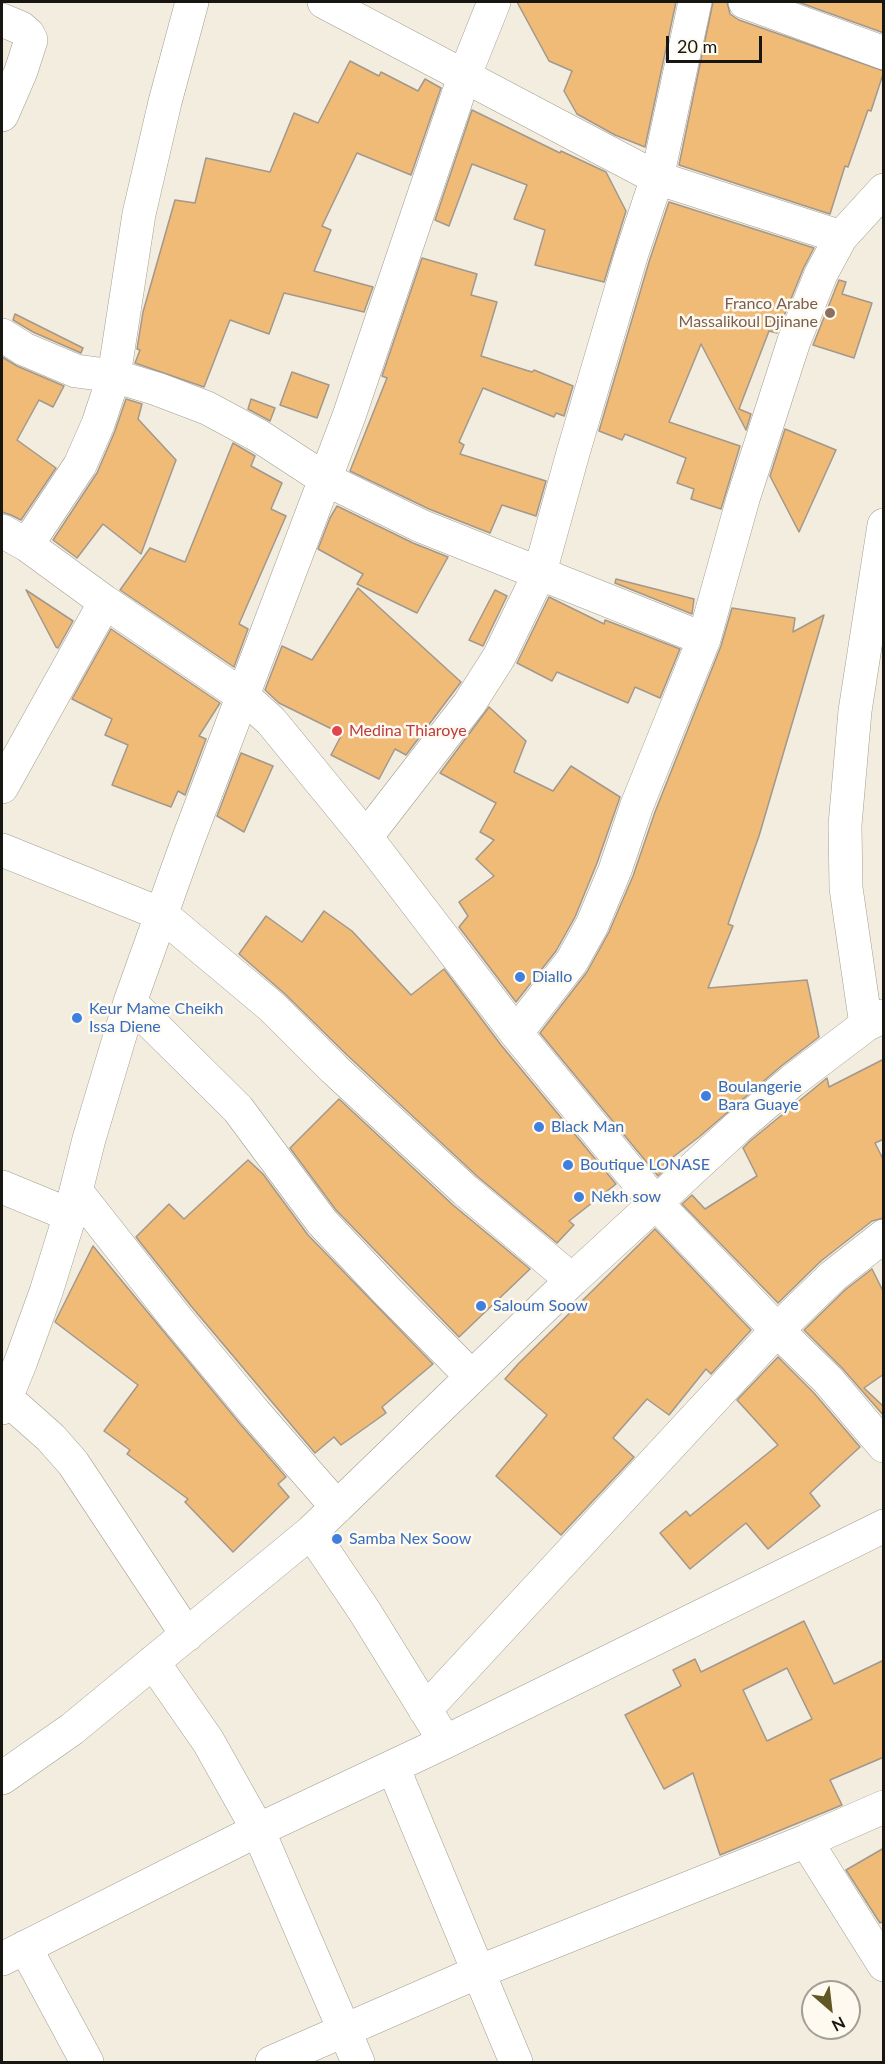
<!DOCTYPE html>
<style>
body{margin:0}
#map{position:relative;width:885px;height:2064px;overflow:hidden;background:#f2edde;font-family:Lato,sans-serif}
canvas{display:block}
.frame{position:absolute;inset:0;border:3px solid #171611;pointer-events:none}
.north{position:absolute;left:801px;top:1980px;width:60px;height:60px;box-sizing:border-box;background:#fffaef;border:2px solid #a29f96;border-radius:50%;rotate:152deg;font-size:16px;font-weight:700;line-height:24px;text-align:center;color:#171611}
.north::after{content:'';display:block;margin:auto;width:21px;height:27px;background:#605724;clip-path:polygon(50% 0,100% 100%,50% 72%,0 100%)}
.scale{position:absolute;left:666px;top:36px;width:96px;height:27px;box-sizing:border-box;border:3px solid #171611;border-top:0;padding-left:8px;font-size:18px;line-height:21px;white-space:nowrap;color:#171611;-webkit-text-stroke:4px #fffaef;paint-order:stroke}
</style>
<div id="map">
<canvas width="885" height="2064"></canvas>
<div class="frame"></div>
<div class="north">N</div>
<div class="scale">20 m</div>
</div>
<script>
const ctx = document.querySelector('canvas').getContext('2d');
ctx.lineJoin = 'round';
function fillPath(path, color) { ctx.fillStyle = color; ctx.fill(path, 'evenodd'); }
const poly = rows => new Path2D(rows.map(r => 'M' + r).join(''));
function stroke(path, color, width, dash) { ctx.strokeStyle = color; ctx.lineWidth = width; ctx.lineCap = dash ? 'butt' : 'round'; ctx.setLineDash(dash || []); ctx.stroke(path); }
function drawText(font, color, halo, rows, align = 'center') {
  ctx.font = font + ' Lato,sans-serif'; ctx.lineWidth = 5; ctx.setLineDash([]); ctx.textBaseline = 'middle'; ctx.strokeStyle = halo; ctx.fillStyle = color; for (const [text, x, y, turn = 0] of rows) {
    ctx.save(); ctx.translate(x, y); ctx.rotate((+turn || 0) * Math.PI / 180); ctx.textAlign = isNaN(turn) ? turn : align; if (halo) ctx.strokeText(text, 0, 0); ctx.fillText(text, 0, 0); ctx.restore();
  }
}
const building = poly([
 [517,2,676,2,645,147,615,135,577,114,564,91,572,71,549,61,517,2],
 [713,2,727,2,730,14,739,20,884,71,871,111,868,110,848,167,845,166,830,214,679,165,713,2],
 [798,2,884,2,884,33,798,2],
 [350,61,379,76,381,72,418,91,425,79,441,88,411,175,357,153,322,226,331,230,314,271,373,287,364,312,284,293,269,334,230,320,204,387,135,363,140,350,137,349,143,312,175,200,195,203,206,158,270,172,294,113,318,123,350,61],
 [472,110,560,153,561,151,606,172,626,211,604,282,535,265,545,230,514,219,527,185,472,164,449,226,435,220,472,110],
 [669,202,814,248,804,267,777,333,769,331,739,409,751,414,746,430,701,344,669,422,740,446,721,509,691,499,694,489,677,483,686,458,625,434,622,440,599,431,649,262,669,202],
 [422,258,477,274,471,295,497,302,481,356,532,372,534,370,573,386,564,416,556,413,554,417,483,388,459,442,464,445,460,454,546,481,536,516,502,505,490,533,429,509,350,471,387,378,382,376,422,258],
 [839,280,846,282,842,294,872,303,854,358,813,345,839,280],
 [15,314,83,348,81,353,33,332,13,320,15,314],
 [2,357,17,366,64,386,53,407,39,400,17,440,56,468,21,520,11,515,2,512,2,357],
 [292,372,329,385,317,418,280,405,292,372],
 [126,399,142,404,138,419,176,460,141,554,103,524,77,558,53,540,97,473,115,431,126,399],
 [251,399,275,408,270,421,248,409,251,399],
 [785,429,836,450,799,532,770,476,785,429],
 [233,443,255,456,251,466,282,483,271,509,286,516,239,624,248,629,234,667,120,590,150,548,185,562,233,443],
 [337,506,413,543,448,557,417,613,357,584,363,574,318,549,330,518,337,506],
 [616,579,694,599,692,614,615,583,616,579],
 [358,588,461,682,406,755,395,749,379,779,331,755,342,734,279,703,265,690,282,646,312,660,358,588],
 [26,590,73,621,58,648,56,647,26,590],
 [495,590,507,596,483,646,469,640,495,590],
 [549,597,604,624,605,620,680,649,660,698,635,687,628,703,557,672,552,681,517,663,549,597],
 [732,608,795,618,793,632,824,615,759,836,728,924,733,926,708,988,807,980,819,1037,780,1067,699,1137,664,1164,667,1167,658,1176,540,1033,587,972,609,932,633,876,655,812,721,646,732,608],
 [111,629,220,703,199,736,206,739,185,795,178,791,171,807,112,785,128,745,105,735,112,719,72,699,111,629],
 [489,707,526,741,514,772,553,791,571,766,620,797,597,863,575,917,556,951,516,1002,459,927,468,916,459,902,494,876,476,859,494,840,480,832,496,803,440,773,489,707],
 [241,753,273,766,244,832,217,816,241,753],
 [324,911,352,931,411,995,444,969,501,1045,616,1184,569,1221,574,1225,557,1243,478,1177,347,1055,285,994,239,954,266,916,302,942,324,911],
 [884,1059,884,1139,875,1143,884,1161,884,1218,872,1221,821,1261,778,1303,682,1204,692,1195,705,1209,757,1176,743,1148,750,1141,827,1078,829,1087,884,1059],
 [339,1099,453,1205,530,1269,459,1337,336,1210,290,1148,339,1099],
 [248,1160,263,1174,308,1235,433,1364,382,1407,386,1413,341,1445,334,1437,315,1453,191,1306,136,1237,169,1204,184,1219,248,1160],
 [655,1229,751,1330,711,1374,706,1369,669,1415,647,1399,613,1438,634,1457,561,1535,496,1476,547,1415,505,1379,518,1364,655,1229],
 [93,1246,241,1425,286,1477,278,1484,289,1497,233,1552,185,1502,188,1499,127,1454,130,1450,104,1431,138,1385,55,1322,93,1246],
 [872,1269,884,1293,884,1374,864,1388,884,1407,884,1416,842,1368,804,1330,845,1290,872,1269],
 [778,1357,814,1393,860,1447,810,1493,820,1506,768,1549,746,1523,690,1569,660,1533,686,1511,690,1516,778,1445,737,1400,778,1357],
 [804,1621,834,1684,884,1660,884,1757,830,1780,842,1805,720,1855,693,1773,664,1789,625,1715,681,1686,673,1670,695,1659,701,1672,804,1621],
 [787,1668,812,1719,767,1741,743,1690,787,1668],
 [884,1848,884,1921,880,1923,846,1870,884,1848]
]);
const minor = poly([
 [324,2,657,178,841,237],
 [745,2,884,53],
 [2,20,21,28,28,34,31,40,21,71,2,115],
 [2,335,24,349,76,371,114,376,157,389,207,408,259,436,325,479,421,526,704,639],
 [2,531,27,545,105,602,243,696,271,721,366,837,516,1033,655,1202,777,1330,828,1380,884,1446],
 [27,545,80,465,98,424,114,376,139,214,165,102,192,2],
 [2,787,105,602],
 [366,837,469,704,499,657,540,572,573,453,631,256,657,178,695,2],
 [2,850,161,914,272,1007,334,1069,466,1191,572,1280],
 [130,1002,238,1109,322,1222,386,1290,471,1376],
 [866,1025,846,888,845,825,855,711,884,525],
 [516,1033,572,961,592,925,615,870,637,805,704,639,743,499,794,341,821,274,841,237,884,190],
 [2,1187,70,1215],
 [76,1191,176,1318,255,1413,337,1507],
 [6,1398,51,1438,73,1463,187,1635],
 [2,1408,21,1361,46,1292,70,1215,89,1139,130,1002,188,840,349,416,464,77,494,2],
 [311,1532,365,1612,436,1727],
 [153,1662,208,1741,258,1830,358,2062],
 [425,1710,777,1330,833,1276,884,1236],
 [393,1767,516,2062],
 [2,1778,72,1729,311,1532,572,1280,738,1127,792,1081,866,1025,884,1016],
 [806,1841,884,1965],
 [25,1947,87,2062],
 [2,1959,258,1830,445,1742,884,1526],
 [272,2062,478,1972,806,1841,884,1807]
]);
const markers = [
 [830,313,6,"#8d6e63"],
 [337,731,6,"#e0444e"],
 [520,977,6,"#3f7fe0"],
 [77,1018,6,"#3f7fe0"],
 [706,1096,6,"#3f7fe0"],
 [539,1127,6,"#3f7fe0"],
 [568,1165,6,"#3f7fe0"],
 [579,1197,6,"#3f7fe0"],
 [481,1306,6,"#3f7fe0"],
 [337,1539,6,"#3f7fe0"]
];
const educationNames = [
 ["Franco Arabe",818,304],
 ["Massalikoul Djinane",818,322]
];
const healthNames = [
 ["Medina Thiaroye",349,731]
];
const shopNames = [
 ["Diallo",532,977],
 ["Keur Mame Cheikh",89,1009],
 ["Issa Diene",89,1027],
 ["Boulangerie",718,1087],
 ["Bara Guaye",718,1105],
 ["Black Man",551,1127],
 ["Boutique LONASE",580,1165],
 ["Nekh sow",591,1197],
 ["Saloum Soow",493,1306],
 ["Samba Nex Soow",349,1539]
];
fillPath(building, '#f0ba77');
stroke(building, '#a2988d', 1.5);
stroke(minor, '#a39d90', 34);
stroke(minor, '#fff', 33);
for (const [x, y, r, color] of markers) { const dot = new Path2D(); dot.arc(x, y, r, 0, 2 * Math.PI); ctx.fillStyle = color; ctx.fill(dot); stroke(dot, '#fffaef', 2); }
drawText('16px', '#785e54', '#fffaef', educationNames, 'right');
drawText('16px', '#be3a42', '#fffaef', healthNames, 'left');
drawText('16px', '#366cbe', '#fffaef', shopNames, 'left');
</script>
